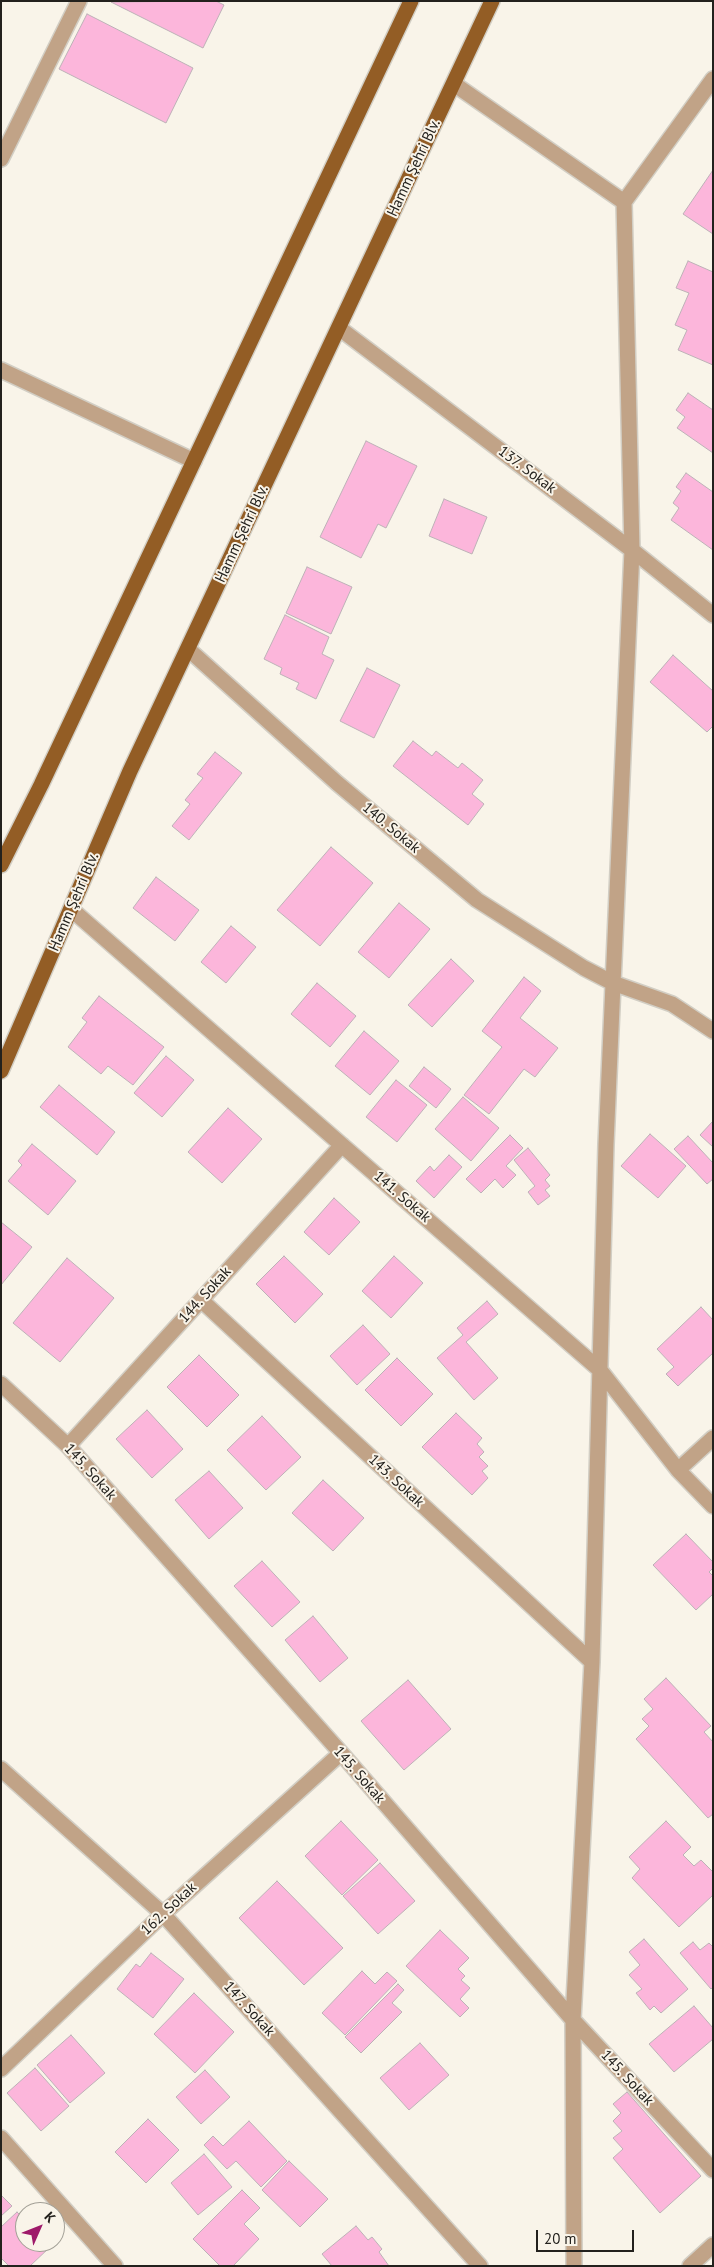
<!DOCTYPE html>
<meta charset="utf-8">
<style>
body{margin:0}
#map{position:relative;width:714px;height:2267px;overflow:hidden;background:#f9f4e9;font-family:"PT Sans",sans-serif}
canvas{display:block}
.frame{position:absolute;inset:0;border:2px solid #23211d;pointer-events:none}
.north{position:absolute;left:15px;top:2202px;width:50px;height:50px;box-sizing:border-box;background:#f9f4e9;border:1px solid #a3a097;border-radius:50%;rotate:46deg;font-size:14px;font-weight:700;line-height:20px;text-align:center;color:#23211d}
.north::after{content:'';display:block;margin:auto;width:18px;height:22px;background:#9e196a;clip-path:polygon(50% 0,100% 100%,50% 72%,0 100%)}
.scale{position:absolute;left:536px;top:2230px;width:98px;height:22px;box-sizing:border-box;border:2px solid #23211d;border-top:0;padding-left:6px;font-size:15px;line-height:18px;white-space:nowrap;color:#23211d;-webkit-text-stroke:4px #f9f4e9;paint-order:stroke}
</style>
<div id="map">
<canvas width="714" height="2267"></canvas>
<div class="frame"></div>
<div class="north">K</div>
<div class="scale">20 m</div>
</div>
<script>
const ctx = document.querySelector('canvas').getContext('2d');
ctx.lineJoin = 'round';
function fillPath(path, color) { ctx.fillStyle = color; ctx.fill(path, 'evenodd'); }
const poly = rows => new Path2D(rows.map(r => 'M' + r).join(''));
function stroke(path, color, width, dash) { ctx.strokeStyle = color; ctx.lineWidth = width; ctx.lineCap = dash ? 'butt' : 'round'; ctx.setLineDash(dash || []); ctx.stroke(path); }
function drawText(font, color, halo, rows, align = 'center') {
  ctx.font = font + ' "PT Sans",sans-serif'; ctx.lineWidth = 4; ctx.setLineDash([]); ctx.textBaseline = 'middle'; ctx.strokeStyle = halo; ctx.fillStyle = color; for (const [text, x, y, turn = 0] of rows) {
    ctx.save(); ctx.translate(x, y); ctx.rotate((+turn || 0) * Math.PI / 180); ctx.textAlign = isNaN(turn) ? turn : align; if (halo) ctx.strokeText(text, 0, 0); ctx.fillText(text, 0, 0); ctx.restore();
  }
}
const building = poly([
 [216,1,224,5,203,48,111,2,216,1],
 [87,14,193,68,166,123,59,69,87,14],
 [713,170,713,234,683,214,713,170],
 [688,261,713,272,713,365,678,350,687,330,675,325,689,293,676,288,688,261],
 [688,393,713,410,713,453,677,428,685,417,676,410,688,393],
 [366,441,417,466,386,528,378,524,361,558,320,537,366,441],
 [686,473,713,492,713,550,671,520,679,508,673,503,681,491,676,487,686,473],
 [444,499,487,517,472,554,429,536,444,499],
 [307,567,352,587,331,634,286,613,307,567],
 [285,615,329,637,322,654,334,660,316,699,296,689,299,683,280,674,282,668,264,659,285,615],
 [673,655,713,691,713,726,707,732,650,682,673,655],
 [367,668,400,685,374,738,340,721,367,668],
 [413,741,432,756,436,751,458,768,462,763,483,780,472,794,484,804,468,825,393,766,413,741],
 [215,752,242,773,189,840,172,826,190,804,185,800,203,778,197,774,215,752],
 [331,847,373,883,320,946,277,910,331,847],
 [156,877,199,910,175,941,133,908,156,877],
 [399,903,430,929,389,978,358,952,399,903],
 [231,926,256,947,226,983,201,962,231,926],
 [451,959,474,981,432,1027,408,1005,451,959],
 [524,977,541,991,520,1018,558,1048,535,1077,524,1069,489,1114,464,1095,502,1047,482,1031,524,977],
 [317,983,356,1016,330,1047,291,1014,317,983],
 [99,996,164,1047,133,1085,108,1066,101,1074,68,1047,87,1022,82,1018,99,996],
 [364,1031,399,1061,370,1095,335,1066,364,1031],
 [166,1056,194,1080,162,1117,134,1093,166,1056],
 [424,1067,451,1089,436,1108,409,1086,424,1067],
 [396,1080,427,1105,397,1142,366,1117,396,1080],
 [59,1085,115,1132,97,1155,40,1107,59,1085],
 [463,1097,499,1128,471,1161,435,1129,463,1097],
 [228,1108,262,1139,222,1183,188,1152,228,1108],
 [713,1121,713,1147,700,1135,713,1121],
 [650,1134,686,1166,658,1198,621,1166,650,1134],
 [510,1135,523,1148,506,1166,516,1175,503,1188,495,1179,481,1193,466,1179,510,1135],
 [688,1136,713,1163,713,1179,707,1184,674,1149,688,1136],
 [32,1144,76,1181,48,1215,8,1181,22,1165,18,1161,32,1144],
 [528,1148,550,1175,545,1180,550,1186,545,1190,550,1196,538,1205,528,1192,535,1186,514,1160,528,1148],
 [449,1155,462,1167,434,1198,416,1181,430,1166,434,1171,449,1155],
 [334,1198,360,1222,329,1255,304,1232,334,1198],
 [1,1222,32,1247,1,1285,1,1222],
 [284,1256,323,1294,295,1323,256,1284,284,1256],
 [394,1256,423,1283,391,1318,362,1291,394,1256],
 [67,1258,114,1298,60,1362,13,1323,67,1258],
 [487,1301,498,1314,466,1342,498,1378,474,1400,437,1358,463,1335,457,1328,487,1301],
 [701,1307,713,1320,713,1353,678,1386,666,1374,674,1367,657,1349,701,1307],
 [363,1325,390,1354,357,1385,330,1356,363,1325],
 [199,1355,239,1395,207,1427,167,1387,199,1355],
 [397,1358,433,1394,401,1426,365,1390,397,1358],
 [147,1410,183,1449,152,1478,116,1439,147,1410],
 [456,1413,482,1438,477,1444,484,1452,479,1457,488,1466,482,1471,488,1478,472,1495,422,1447,456,1413],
 [262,1416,301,1457,266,1490,227,1450,262,1416],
 [209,1471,243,1508,209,1539,175,1500,209,1471],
 [323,1480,364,1518,333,1551,292,1513,323,1480],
 [686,1534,713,1562,713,1568,709,1572,713,1576,713,1594,696,1610,653,1565,686,1534],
 [262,1561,300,1602,272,1627,234,1586,262,1561],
 [313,1616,348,1658,320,1682,285,1640,313,1616],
 [666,1678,711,1726,704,1732,713,1742,713,1814,708,1818,636,1739,649,1726,642,1719,653,1709,644,1699,666,1678],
 [408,1680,451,1729,404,1770,361,1721,408,1680],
 [341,1821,378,1860,342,1895,305,1856,341,1821],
 [666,1821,691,1847,683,1855,694,1866,701,1860,713,1872,713,1895,679,1927,632,1878,640,1869,629,1857,666,1821],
 [380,1863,415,1901,378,1934,343,1896,380,1863],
 [277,1881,343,1948,304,1985,239,1918,277,1881],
 [440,1930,469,1958,458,1969,465,1976,461,1980,470,1988,460,1999,469,2008,460,2017,406,1966,440,1930],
 [644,1939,688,1989,661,2013,654,2006,650,2010,636,1993,642,1989,629,1975,640,1965,629,1952,644,1939],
 [693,1942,700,1950,709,1943,713,1947,713,1987,711,1989,680,1953,693,1942],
 [151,1953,184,1979,153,2018,117,1989,136,1964,140,1967,151,1953],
 [362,1971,375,1984,387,1972,397,1981,345,2035,322,2013,362,1971],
 [398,1984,404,1990,392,2003,402,2012,361,2053,345,2037,398,1984],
 [194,1993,234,2032,195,2073,154,2034,194,1993],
 [694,2006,713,2028,713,2039,674,2072,649,2044,694,2006],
 [71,2035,105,2073,70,2103,37,2065,71,2035],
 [420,2043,449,2075,409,2110,380,2078,420,2043],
 [35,2068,69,2106,41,2131,7,2093,35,2068],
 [205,2070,230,2097,201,2124,176,2097,205,2070],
 [627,2092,701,2176,660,2213,613,2158,623,2149,613,2138,622,2131,613,2121,621,2113,613,2104,627,2092],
 [148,2119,179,2150,146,2183,115,2152,148,2119],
 [249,2121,287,2161,261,2187,236,2161,227,2169,204,2145,213,2136,223,2146,249,2121],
 [204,2154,232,2187,198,2215,171,2183,204,2154],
 [289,2161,328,2199,300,2227,262,2190,289,2161],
 [242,2190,260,2208,244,2224,259,2239,233,2266,220,2266,193,2239,242,2190],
 [1,2195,12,2206,1,2216,1,2195],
 [17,2212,25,2220,25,2242,46,2242,50,2247,30,2266,9,2266,1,2258,1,2227,17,2212],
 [356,2226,368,2240,372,2237,382,2249,379,2252,389,2266,332,2266,322,2254,356,2226]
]);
const street = poly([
 [454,84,624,202,632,550,606,1144,592,1662,573,2020,574,2266],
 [1,159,79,1],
 [624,202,713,79],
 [339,328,632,550,713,615],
 [1,370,194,461],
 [188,649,337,783,477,900,584,968,613,983,672,1004,713,1031],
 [71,909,600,1370,678,1470,713,1506],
 [201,1300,592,1662],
 [1,1384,68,1446,341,1753,573,2020,713,2170],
 [68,1446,342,1145],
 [678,1470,713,1438],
 [1,1769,163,1914,480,2266],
 [1,2069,163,1914,341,1753],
 [1,2138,115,2266],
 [690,2266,713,2245]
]);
const primary = poly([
 [1,865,41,785,411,1],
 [1,1071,130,771,492,1]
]);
const streetNames = [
 ["Hamm Şehri Blv.",414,168,-65],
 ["137. Sokak",527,470,37],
 ["Hamm Şehri Blv.",242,534,-65],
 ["140. Sokak",391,828,40],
 ["Hamm Şehri Blv.",74,902,-67],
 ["141. Sokak",402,1197,41],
 ["144. Sokak",205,1295,-48],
 ["145. Sokak",90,1472,48],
 ["143. Sokak",396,1481,43],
 ["145. Sokak",359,1775,49],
 ["162. Sokak",169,1909,-43],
 ["147. Sokak",249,2009,48],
 ["145. Sokak",627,2078,47]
];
fillPath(building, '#fcb6db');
stroke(building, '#bdb1b7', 1);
stroke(street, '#d2cec4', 18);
stroke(primary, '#d2cec4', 18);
stroke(street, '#c1a387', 15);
stroke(primary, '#935d25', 15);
drawText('15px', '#23211d', '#f9f4e9', streetNames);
</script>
